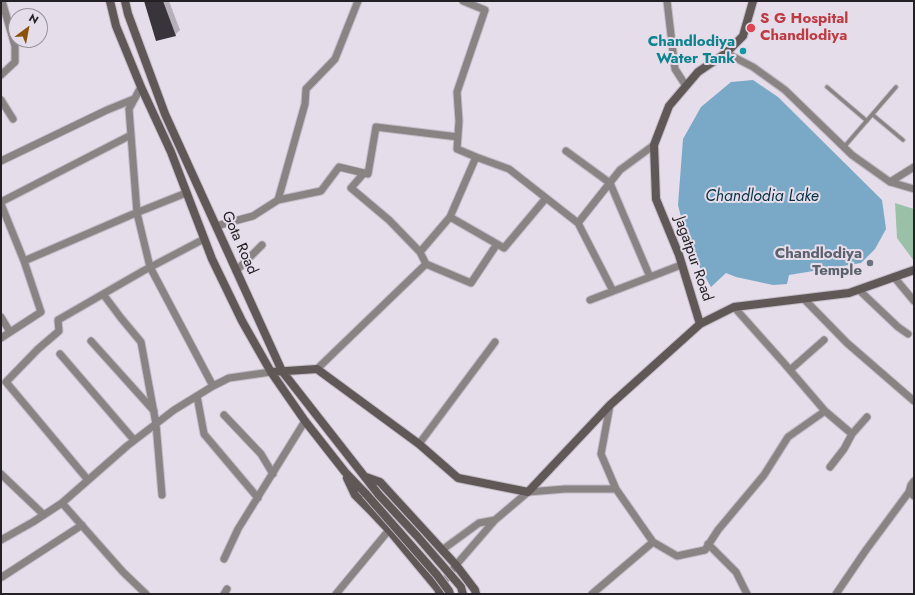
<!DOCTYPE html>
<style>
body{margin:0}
#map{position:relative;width:915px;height:595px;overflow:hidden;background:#e5dde9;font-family:Jost,sans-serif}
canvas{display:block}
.frame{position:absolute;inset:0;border:2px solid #232125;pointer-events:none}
.north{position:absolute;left:8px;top:8px;width:40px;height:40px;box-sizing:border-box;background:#e5dde9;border:1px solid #97929b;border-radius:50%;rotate:32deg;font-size:11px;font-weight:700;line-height:16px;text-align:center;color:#232125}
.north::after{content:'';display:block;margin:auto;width:14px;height:18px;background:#8c520c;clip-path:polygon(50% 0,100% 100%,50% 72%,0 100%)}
</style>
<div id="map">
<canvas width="915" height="595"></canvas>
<div class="frame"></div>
<div class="north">N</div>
</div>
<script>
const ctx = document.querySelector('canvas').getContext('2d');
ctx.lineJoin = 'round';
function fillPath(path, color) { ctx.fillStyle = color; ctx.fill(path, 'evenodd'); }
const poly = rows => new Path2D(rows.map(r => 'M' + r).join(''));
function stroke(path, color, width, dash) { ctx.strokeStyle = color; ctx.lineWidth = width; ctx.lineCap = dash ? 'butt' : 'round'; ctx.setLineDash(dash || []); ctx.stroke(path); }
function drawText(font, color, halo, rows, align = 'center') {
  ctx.font = font + ' Jost,sans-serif'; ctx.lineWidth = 4; ctx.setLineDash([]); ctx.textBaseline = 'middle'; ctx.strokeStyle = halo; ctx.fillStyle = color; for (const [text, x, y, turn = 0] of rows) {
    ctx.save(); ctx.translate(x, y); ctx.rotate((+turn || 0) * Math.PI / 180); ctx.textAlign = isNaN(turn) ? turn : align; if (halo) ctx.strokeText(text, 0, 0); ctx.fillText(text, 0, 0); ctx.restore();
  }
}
const green = poly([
 [895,203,914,209,914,261,897,238]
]);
const water = poly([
 [753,80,778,97,882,200,886,229,875,249,861,263,789,275,787,284,773,285,736,277,726,273,711,287,689,248,678,205,683,139,701,107,731,82]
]);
const shadow = poly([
 [145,1,169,1,180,30,175,35]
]);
const building = poly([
 [144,1,163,1,176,36,156,41]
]);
const lane = poly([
 [827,87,867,121],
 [873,115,903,140],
 [844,147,896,87]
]);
const street = poly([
 [463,1,485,10,457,92,459,121,457,149,476,157,509,169,578,223,620,170,654,145],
 [667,1,675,69,686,86],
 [726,53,753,67,785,90,852,155,890,182,914,189],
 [1,75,15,62,15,46,2,1],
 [141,87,129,109,137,213,150,267,213,386],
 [1,100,13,119],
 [566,151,610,183,650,277,681,265],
 [476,157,450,217,504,248,546,198],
 [1,161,107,110,134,99],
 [364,173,351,188,389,220,420,252],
 [890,182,914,167],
 [278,200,321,191,339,167,368,174,376,127,458,137],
 [1,202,131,135],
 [1,204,24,261,131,215,186,193],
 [578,223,613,291],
 [216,226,253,216,278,200,305,104,306,89,335,59,358,1],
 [426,264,471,283,497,244],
 [236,271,262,245],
 [894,277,914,301],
 [859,290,898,327,908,334],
 [103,294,121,318,141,342,156,424,162,495],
 [804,299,847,343,914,401],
 [590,300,650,277],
 [1,317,10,332],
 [1,338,41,312,24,261],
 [91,341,154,411],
 [60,354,134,440],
 [317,369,426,264,420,252,450,217],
 [790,370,824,340],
 [197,396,204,434,258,498],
 [610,405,601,454,616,489,653,542,677,556,705,550,718,530,764,475,788,437,825,411,783,362,734,307],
 [825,411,852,434,844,449,830,467],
 [224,415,261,454,273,474],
 [852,434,867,417],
 [419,444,495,342],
 [1,474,44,515],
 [88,480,6,382,38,349,59,331,58,320,143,271,204,239],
 [909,492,911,485,914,481],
 [1,540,33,522,62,503],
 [708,544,736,572,747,594],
 [442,550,479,523,495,520],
 [224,559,238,529,305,421],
 [1,577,2,577,82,525],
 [440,587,456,565,495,520,528,492,565,489,616,489],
 [146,594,123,572,62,503,127,446,174,410,213,386,229,378,271,372],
 [224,594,227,589],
 [336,594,389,530],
 [592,594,653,542],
 [836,594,866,550,909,492,914,496]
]);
const secondary = poly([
 [110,1,116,26,141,87,171,152,212,259,242,321,271,372,305,421,345,472,366,494],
 [125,1,128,14,165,114,282,371,379,495],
 [700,324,679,255,656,199,654,145,669,106,698,72,726,53,743,36,753,1],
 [271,372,317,369,419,444,458,478,528,492,610,405,700,324,734,307,849,293,914,270],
 [366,477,380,482,456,565,475,590,476,594],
 [347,478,355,495,372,512,389,530,438,589,440,594]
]);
const secondaryBridge = poly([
 [366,494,437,575,449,591,450,594],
 [379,495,417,536,461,587,463,594]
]);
const markers = [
 [751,28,5,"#e0444e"],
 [743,51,4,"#0f9aa8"],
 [870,263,4,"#6b7280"]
];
const healthNames = [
 ["S G Hospital",760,19],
 ["Chandlodiya",760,36]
];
const cultureNames = [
 ["Chandlodiya",735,42],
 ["Water Tank",735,59]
];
const streetNames = [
 ["Gota Road",239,243,66],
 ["Jagatpur Road",693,259,71]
];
const worshipNames = [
 ["Chandlodiya",862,254],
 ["Temple",862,271]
];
const waterNames = [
 ["Chandlodia Lake",762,197]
];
fillPath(green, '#9ac1a7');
fillPath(water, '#79a9c6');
fillPath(shadow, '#0003');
fillPath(building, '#39333c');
stroke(lane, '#c2bbc6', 5.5);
stroke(street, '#c2bbc6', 9);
stroke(secondary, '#c2bbc6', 10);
stroke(lane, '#8a8383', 3.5);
stroke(street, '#8a8383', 7);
stroke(secondary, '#605857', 8);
stroke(secondaryBridge, '#c2bbc6', 10, []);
stroke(secondaryBridge, '#605857', 8);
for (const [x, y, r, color] of markers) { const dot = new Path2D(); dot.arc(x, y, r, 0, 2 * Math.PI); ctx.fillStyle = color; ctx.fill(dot); stroke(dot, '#e5dde9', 1.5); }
drawText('bold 15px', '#be3a42', '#e5dde9', healthNames, 'left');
drawText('bold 15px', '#0d838f', '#e5dde9', cultureNames, 'right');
drawText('15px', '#232125', '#e5dde9', streetNames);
drawText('bold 15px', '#5b616d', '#e5dde9', worshipNames, 'right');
drawText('italic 16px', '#063146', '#e5dde9', waterNames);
</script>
